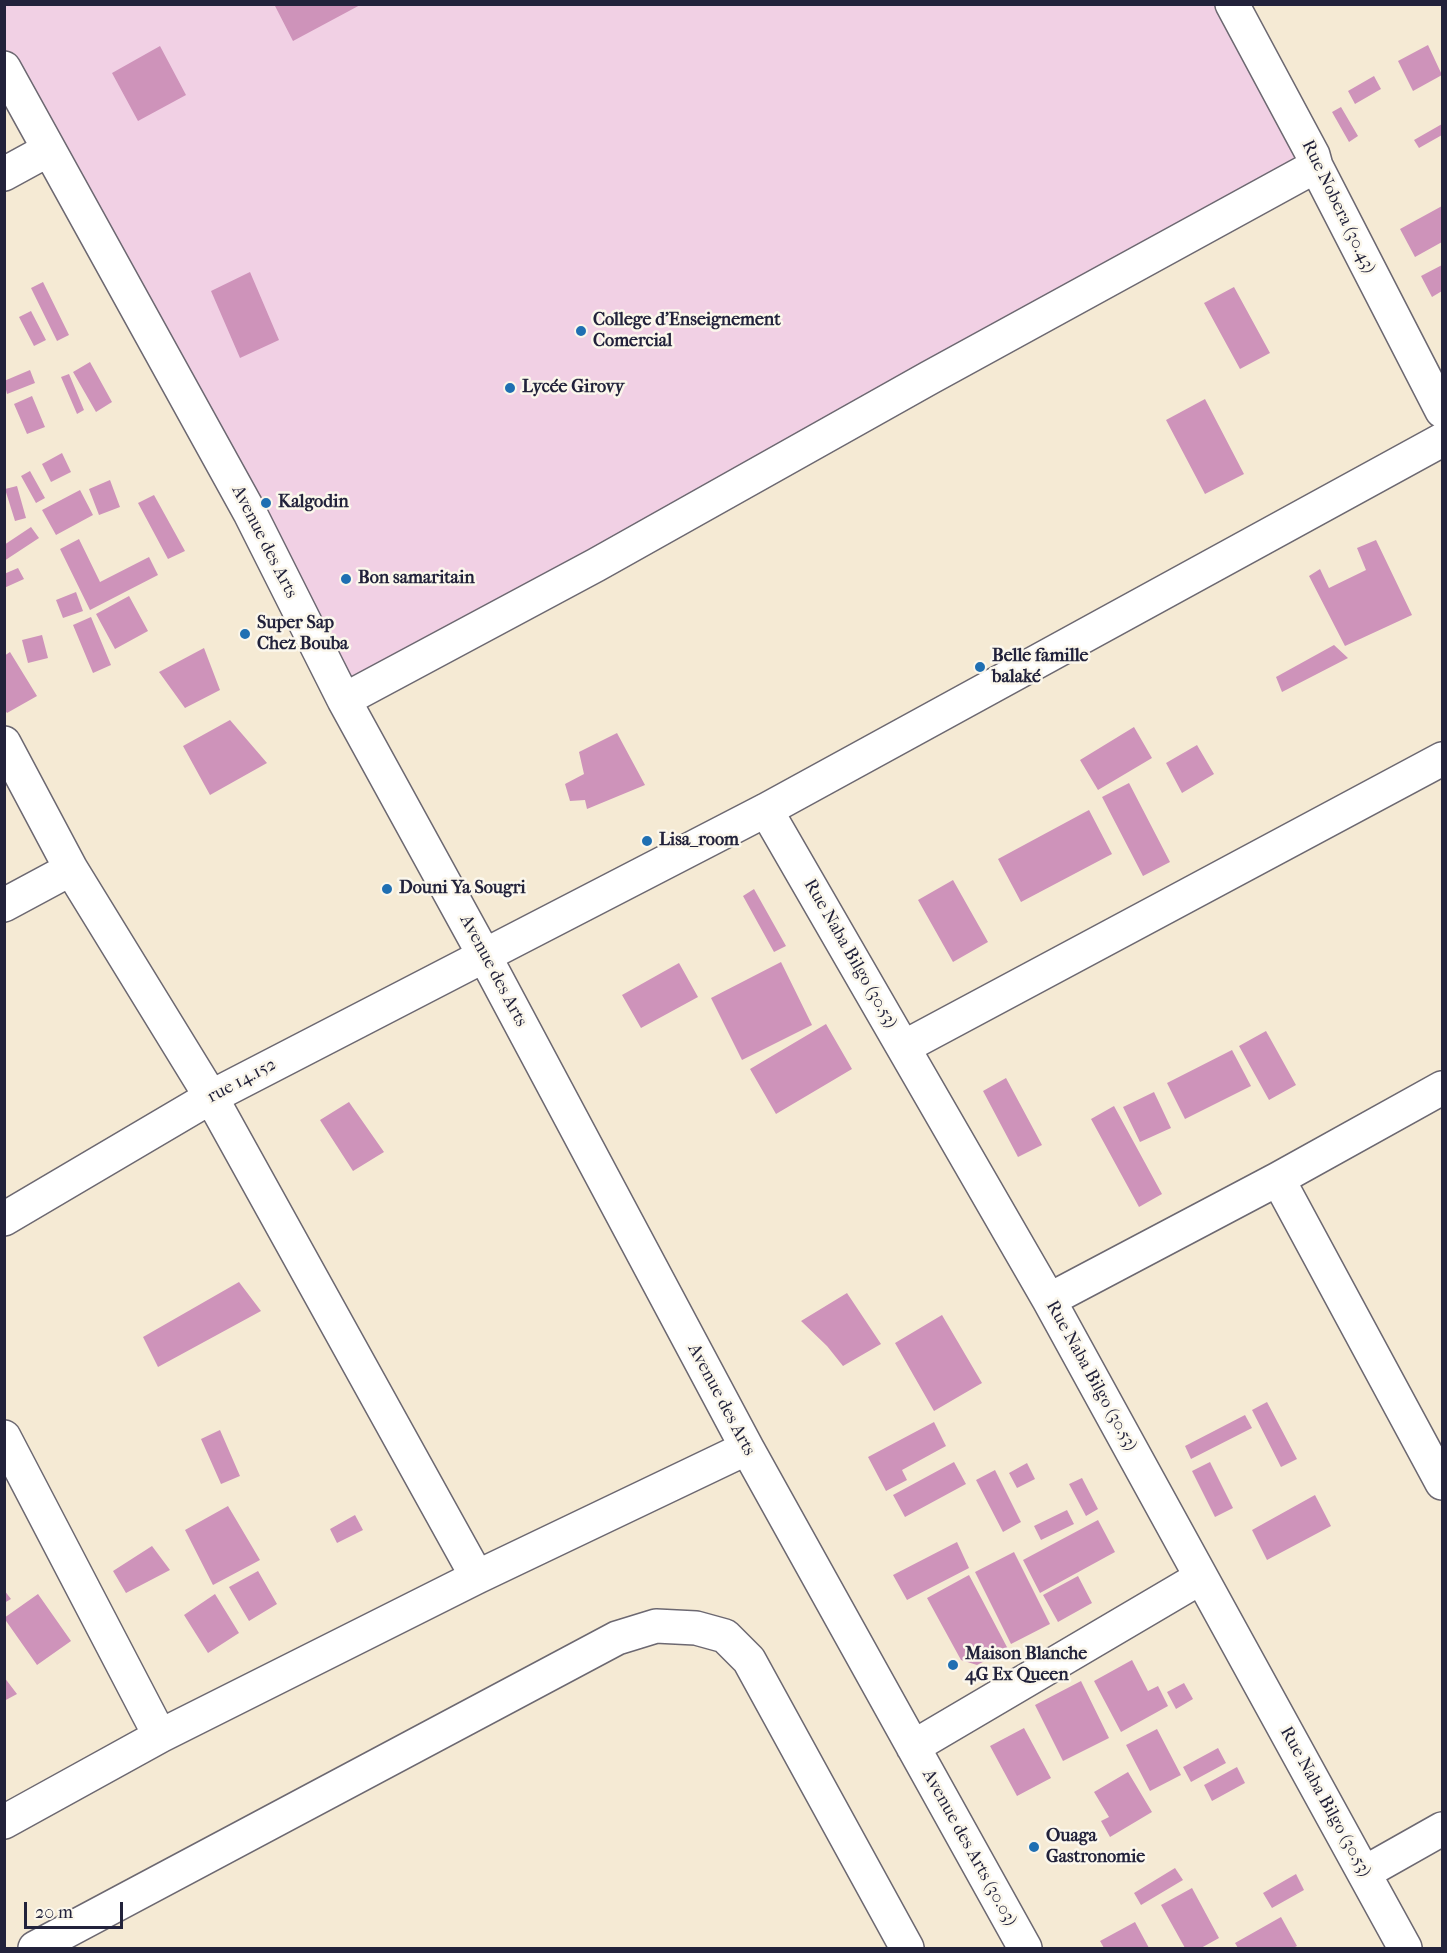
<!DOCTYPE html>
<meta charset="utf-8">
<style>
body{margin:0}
#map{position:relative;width:1447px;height:1953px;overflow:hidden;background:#f5ead4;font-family:"IM FELL French Canon",serif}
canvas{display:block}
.frame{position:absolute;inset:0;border:6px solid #22223b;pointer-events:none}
.scale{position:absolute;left:24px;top:1902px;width:99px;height:27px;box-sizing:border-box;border:3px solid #22223b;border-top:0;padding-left:8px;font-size:18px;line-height:21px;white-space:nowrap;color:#22223b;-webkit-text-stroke:4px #fbf7ec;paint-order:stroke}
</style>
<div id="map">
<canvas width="1447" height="1953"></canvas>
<div class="frame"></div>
<div class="scale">20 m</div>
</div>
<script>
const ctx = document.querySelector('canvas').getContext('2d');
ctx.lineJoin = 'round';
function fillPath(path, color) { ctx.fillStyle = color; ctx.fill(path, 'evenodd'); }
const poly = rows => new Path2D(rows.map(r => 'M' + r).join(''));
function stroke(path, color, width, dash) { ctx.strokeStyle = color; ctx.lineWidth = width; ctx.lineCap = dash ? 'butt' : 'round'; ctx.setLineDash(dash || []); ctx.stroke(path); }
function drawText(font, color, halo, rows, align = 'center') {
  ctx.font = font + ' "IM FELL French Canon",serif'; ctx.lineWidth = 5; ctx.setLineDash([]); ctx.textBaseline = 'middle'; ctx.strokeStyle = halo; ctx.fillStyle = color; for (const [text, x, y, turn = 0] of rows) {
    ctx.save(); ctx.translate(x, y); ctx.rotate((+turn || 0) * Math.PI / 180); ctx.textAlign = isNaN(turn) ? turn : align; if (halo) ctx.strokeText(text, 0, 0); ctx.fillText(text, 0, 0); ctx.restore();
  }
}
const built = poly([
 [4,5,1220,5,1306,162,345,702,5,53]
]);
const building = poly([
 [274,4,362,4,293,41],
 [1428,45,1442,75,1413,91,1398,61],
 [160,46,186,95,138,121,112,73],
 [1374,76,1381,89,1355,104,1348,91],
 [1341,107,1358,136,1349,142,1332,112],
 [1442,124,1442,135,1419,148,1414,140],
 [1442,206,1442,242,1415,257,1400,229],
 [1442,265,1442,291,1432,297,1421,276],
 [250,272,279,340,240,358,211,291],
 [43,282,69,335,57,341,31,288],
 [1234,287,1270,353,1240,369,1204,303],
 [31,311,46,340,34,346,19,317],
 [90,362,112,402,96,412,73,372],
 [30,370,35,383,7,394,4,381],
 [69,374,84,410,77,414,61,377],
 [32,396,45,427,27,434,14,404],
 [1205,399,1244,474,1205,494,1166,420],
 [62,453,71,472,51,482,42,464],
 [30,471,45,498,36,503,21,476],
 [110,480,120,507,99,515,89,489],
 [17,486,26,518,15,521,5,489],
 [80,490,93,515,56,535,42,510],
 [154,495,185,551,168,559,138,503],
 [31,527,39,538,4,561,4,545],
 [79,539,100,582,149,557,158,575,90,610,60,549],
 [1376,540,1412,615,1345,646,1309,576,1320,569,1329,588,1366,570,1357,548],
 [18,568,24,579,4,588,4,574],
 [76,592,83,611,63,618,56,600],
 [129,596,148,631,115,649,96,614],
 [91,617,111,665,93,673,73,625],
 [42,635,48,658,28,663,22,640],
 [1334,645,1348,658,1282,692,1276,677],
 [204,648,220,690,185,708,159,672],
 [10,652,37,696,7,713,4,709,4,656],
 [230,720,267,763,210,795,183,746],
 [1134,727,1152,758,1098,790,1080,760],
 [617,733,645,785,587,809,585,800,570,801,565,784,584,774,579,752],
 [1197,745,1214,774,1182,793,1166,763],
 [1129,783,1170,862,1143,876,1102,797],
 [1089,810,1112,854,1021,902,998,859],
 [953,880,988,942,953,962,918,900],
 [754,889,786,946,774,952,743,896],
 [781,962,812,1025,742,1060,711,998],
 [679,963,698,997,641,1028,622,995],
 [826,1024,852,1069,776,1114,750,1069],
 [1266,1031,1296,1085,1269,1100,1239,1046],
 [1232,1050,1251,1086,1185,1119,1167,1083],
 [1006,1078,1042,1145,1018,1157,983,1091],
 [1154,1092,1171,1128,1140,1142,1123,1107],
 [349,1102,384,1152,353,1171,320,1120],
 [1114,1106,1162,1194,1139,1207,1091,1119],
 [239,1282,261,1311,158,1367,143,1337],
 [847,1293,881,1344,843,1366,827,1346,801,1321],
 [942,1315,982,1383,934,1411,895,1343],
 [1267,1402,1297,1459,1281,1467,1252,1410],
 [1245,1415,1252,1428,1191,1459,1185,1446],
 [934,1422,946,1446,902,1470,907,1480,886,1491,868,1457],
 [220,1430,240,1476,221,1484,201,1439],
 [954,1462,966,1484,905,1517,893,1495],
 [1210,1462,1233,1508,1215,1517,1192,1471],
 [1027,1463,1035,1479,1017,1488,1009,1473],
 [995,1470,1021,1522,1003,1532,976,1480],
 [1082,1478,1098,1509,1086,1516,1069,1484],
 [1315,1495,1331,1526,1267,1560,1252,1530],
 [228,1506,260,1560,213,1585,185,1530],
 [1067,1510,1074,1524,1041,1540,1034,1526],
 [355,1515,363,1530,337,1543,330,1529],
 [1098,1520,1115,1552,1040,1593,1023,1560],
 [957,1542,969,1568,907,1600,893,1575],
 [152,1546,170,1570,126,1593,113,1571],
 [1014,1552,1050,1624,1011,1644,975,1572],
 [258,1571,277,1604,249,1621,229,1587],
 [969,1575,1008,1649,977,1665,961,1660,927,1598],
 [1078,1576,1092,1603,1058,1622,1043,1595],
 [4,1590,11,1599,4,1603],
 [38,1594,71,1641,37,1665,4,1618],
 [215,1594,239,1633,208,1653,184,1615],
 [1132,1660,1148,1691,1158,1686,1168,1706,1121,1732,1094,1681],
 [4,1677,17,1694,4,1701],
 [1081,1681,1109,1738,1063,1761,1035,1705],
 [1184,1683,1193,1699,1176,1709,1167,1692],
 [1024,1728,1051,1778,1017,1796,990,1746],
 [1157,1729,1181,1775,1150,1791,1126,1745],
 [1218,1748,1226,1763,1191,1782,1183,1767],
 [1237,1767,1245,1783,1212,1801,1204,1785],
 [1128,1772,1152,1812,1110,1837,1101,1821,1109,1817,1094,1792],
 [1175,1868,1183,1880,1141,1905,1134,1893],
 [1296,1874,1304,1890,1272,1908,1263,1893],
 [1192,1888,1219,1938,1201,1948,1185,1948,1161,1905],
 [1281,1917,1297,1946,1293,1948,1238,1948,1235,1943],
 [1135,1922,1149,1948,1104,1948,1100,1941]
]);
const minor = poly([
 [1232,4,1313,155,1316,166,1442,411],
 [4,68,250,513,344,700,484,955,747,1448,1025,1948],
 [4,174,48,150],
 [344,700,596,565,929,378,1316,166],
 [4,743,71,869,211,1097,477,1577],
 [766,810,1049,1300,1405,1948],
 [4,905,71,869],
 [904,1047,1442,759],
 [1278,1179,1442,1483],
 [4,1219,211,1097,766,810,1442,440],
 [1049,1300,1278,1179,1442,1088],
 [4,1437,160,1736],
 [913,1747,1200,1578],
 [4,1822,160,1736,477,1577,747,1448],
 [1364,1873,1442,1829],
 [35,1948,617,1638,656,1626,696,1628,725,1636,749,1660,907,1948]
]);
const markers = [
 [581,331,6,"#1f6fb2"],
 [510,388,6,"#1f6fb2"],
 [266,503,6,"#1f6fb2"],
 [346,579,6,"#1f6fb2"],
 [245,634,6,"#1f6fb2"],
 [980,667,6,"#1f6fb2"],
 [647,841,6,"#1f6fb2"],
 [387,889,6,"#1f6fb2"],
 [953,1665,6,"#1f6fb2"],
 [1034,1847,6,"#1f6fb2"]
];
const streetNames = [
 ["Rue Nobera (30.43)",1338,207,64],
 ["Avenue des Arts",264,542,63],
 ["Rue Naba Bilgo (30.53)",850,954,60],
 ["Avenue des Arts",493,971,62],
 ["rue 14.152",242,1081,-28],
 ["Rue Naba Bilgo (30.53)",1091,1376,61],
 ["Avenue des Arts",721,1400,62],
 ["Rue Naba Bilgo (30.53)",1325,1802,61],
 ["Avenue des Arts (30.03)",969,1848,61]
];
const poiNames = [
 ["College d'Enseignement",593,321],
 ["Comercial",593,342],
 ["Lycée Girovy",522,388],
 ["Kalgodin",278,503],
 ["Bon samaritain",358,579],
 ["Super Sap",257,624],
 ["Chez Bouba",257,645],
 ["Belle famille",992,657],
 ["balaké",992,678],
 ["Lisa_room",659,841],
 ["Douni Ya Sougri",399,889],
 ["Maison Blanche",965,1655],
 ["4G Ex Queen",965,1676],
 ["Ouaga",1046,1837],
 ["Gastronomie",1046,1858]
];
fillPath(built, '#f1d0e4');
fillPath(building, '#ce93ba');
stroke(minor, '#6c6871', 36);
stroke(minor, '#fff', 33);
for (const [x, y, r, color] of markers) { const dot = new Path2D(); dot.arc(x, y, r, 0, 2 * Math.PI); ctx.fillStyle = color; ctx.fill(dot); stroke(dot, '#fbf7ec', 2); }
drawText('18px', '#22223b', '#fbf7ec', streetNames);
drawText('bold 18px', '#22223b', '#fbf7ec', poiNames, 'left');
</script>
